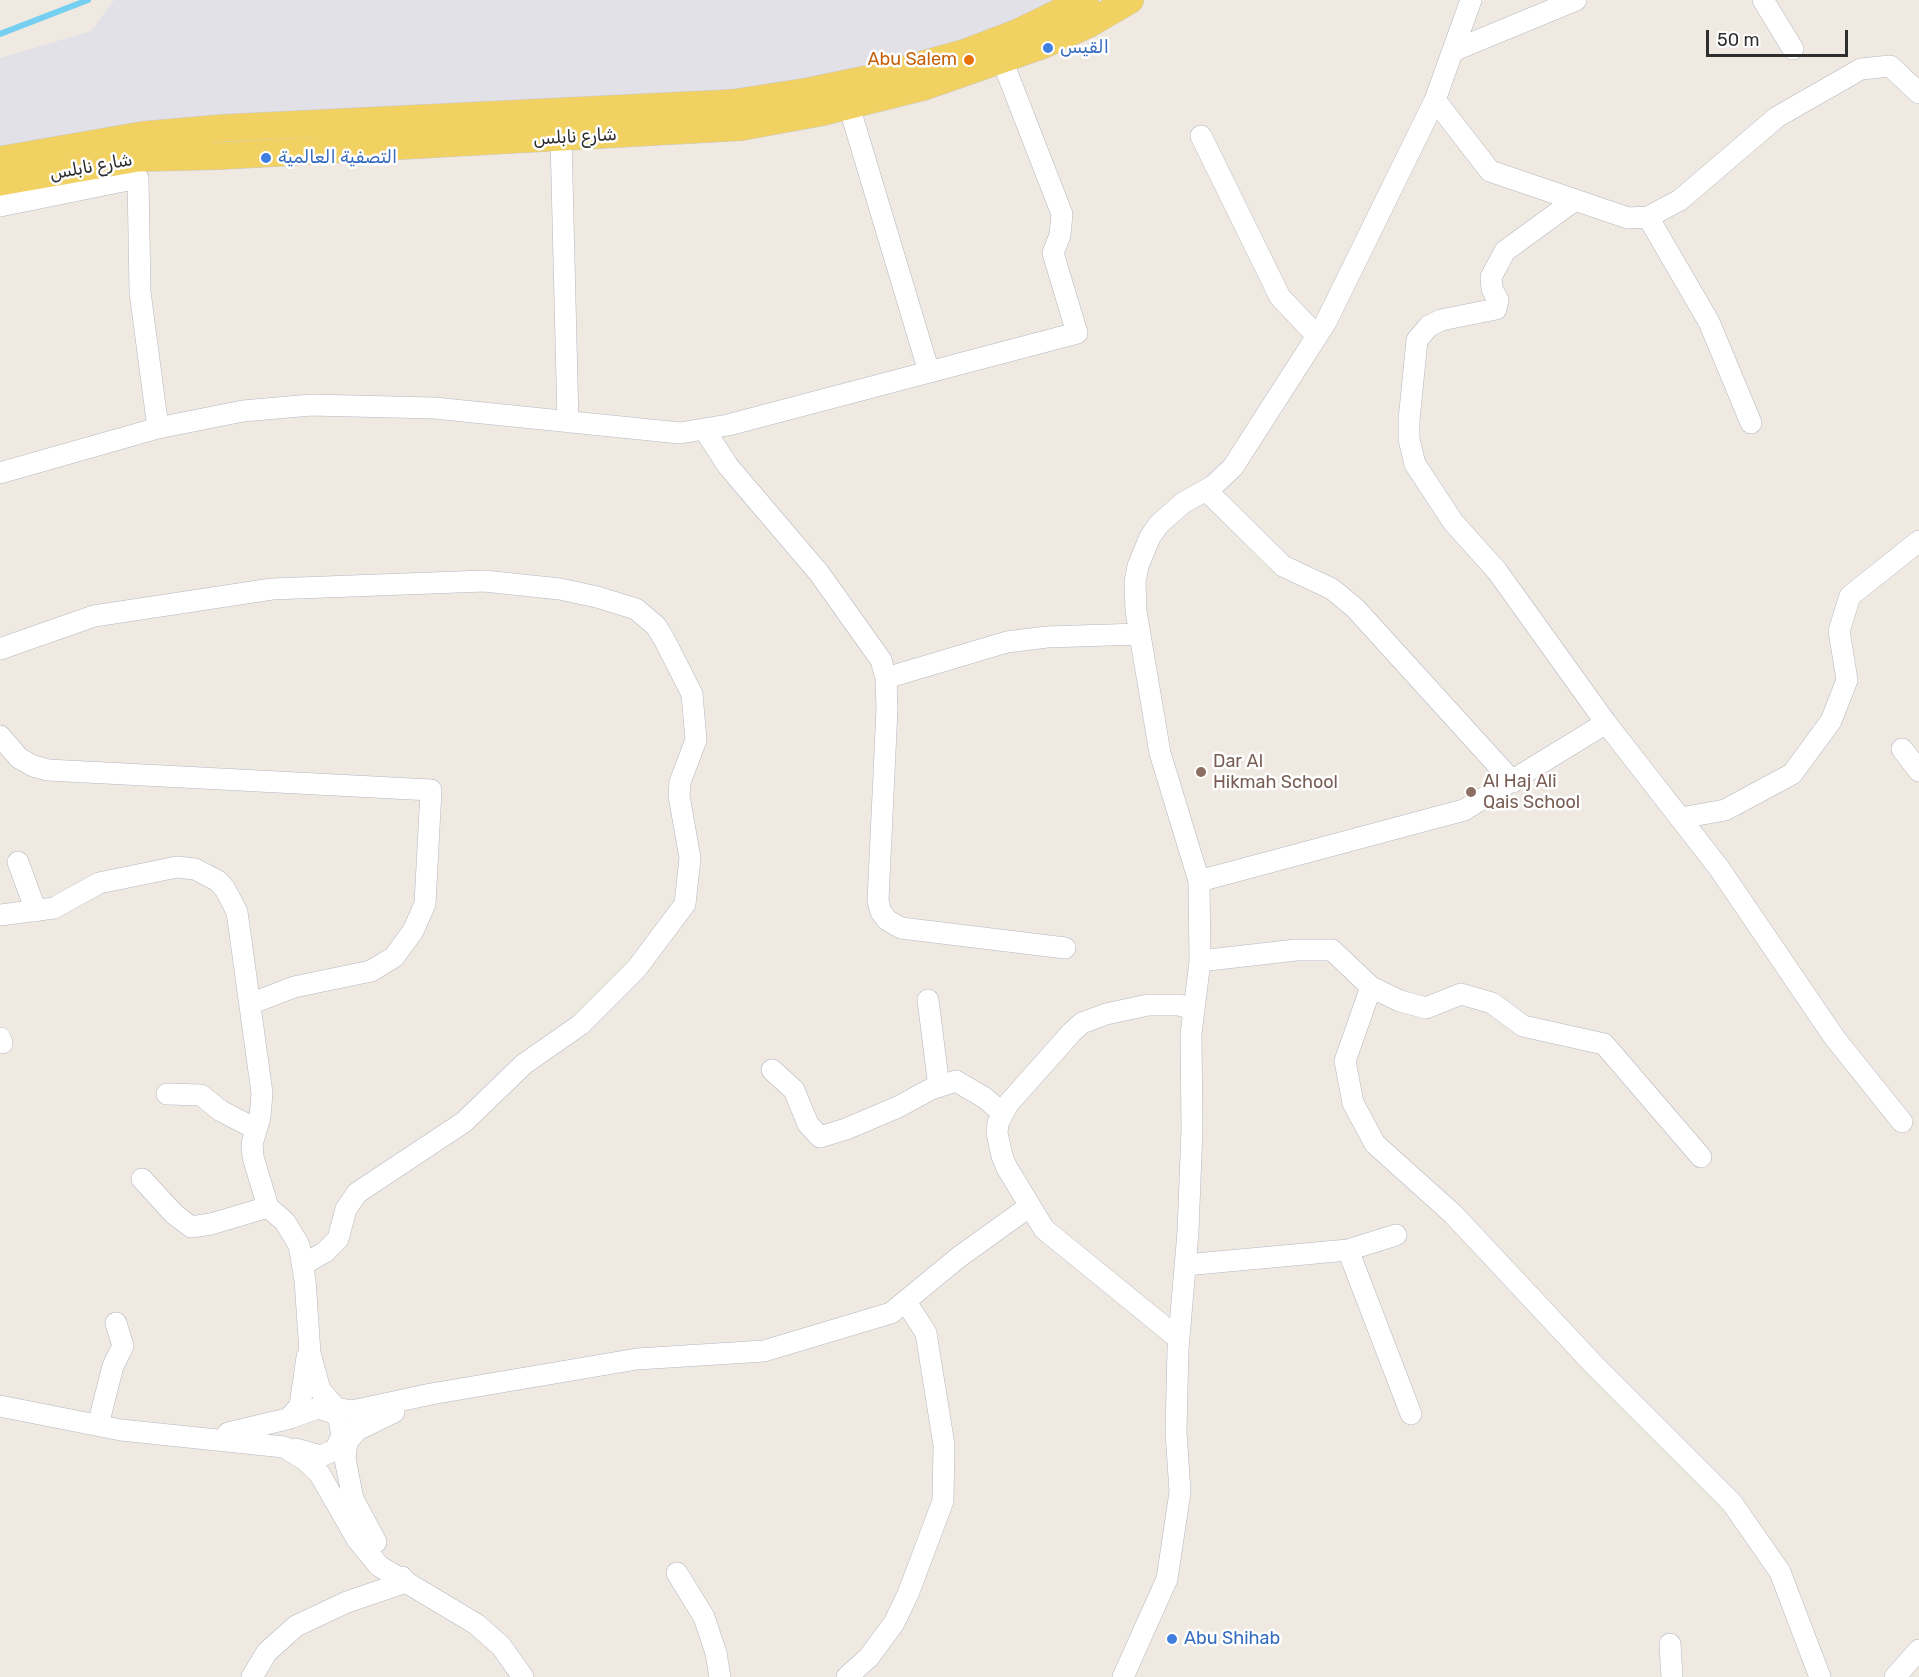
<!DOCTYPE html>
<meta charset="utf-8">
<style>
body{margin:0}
#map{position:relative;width:1919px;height:1677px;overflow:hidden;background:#efe9e1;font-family:Rubik,sans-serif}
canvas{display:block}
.scale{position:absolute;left:1706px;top:30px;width:142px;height:27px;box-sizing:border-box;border:3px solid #2e2e2e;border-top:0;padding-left:8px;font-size:18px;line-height:21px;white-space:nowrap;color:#2e2e2e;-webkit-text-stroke:4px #fff;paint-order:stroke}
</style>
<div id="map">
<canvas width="1919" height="1677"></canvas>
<div class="scale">50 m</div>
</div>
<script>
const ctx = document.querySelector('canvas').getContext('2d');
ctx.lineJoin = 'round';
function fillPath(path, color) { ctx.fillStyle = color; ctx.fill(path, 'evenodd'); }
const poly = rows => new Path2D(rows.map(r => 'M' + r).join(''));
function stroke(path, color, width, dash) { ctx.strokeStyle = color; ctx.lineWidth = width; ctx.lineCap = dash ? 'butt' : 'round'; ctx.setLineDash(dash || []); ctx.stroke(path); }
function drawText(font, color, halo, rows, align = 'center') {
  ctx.font = font + ' Rubik,"Noto Naskh Arabic",sans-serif'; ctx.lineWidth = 5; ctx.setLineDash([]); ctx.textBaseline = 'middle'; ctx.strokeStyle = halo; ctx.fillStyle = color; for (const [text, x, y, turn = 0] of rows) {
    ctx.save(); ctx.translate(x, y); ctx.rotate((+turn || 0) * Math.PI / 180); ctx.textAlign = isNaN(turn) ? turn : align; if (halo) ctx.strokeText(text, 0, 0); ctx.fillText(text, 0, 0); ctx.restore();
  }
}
const industrial = poly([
 [114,0,1062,0,972,54,613,115,260,140,0,187,0,58,91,31]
]);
const stream = poly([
 [0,34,88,0]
]);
const minor = poly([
 [1763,0,1793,49],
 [1455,50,1576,0],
 [1435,100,1490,171,1628,218,1648,217,1680,200,1777,117,1861,69,1890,66,1919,93],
 [849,106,929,372],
 [1201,136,1280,297,1317,336],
 [561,138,568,422],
 [1575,200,1505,251,1491,277,1492,289,1498,300,1496,309,1441,320,1429,326,1417,340,1409,420,1409,439,1415,464,1453,522,1497,571,1606,723,1719,868,1834,1037,1902,1122],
 [0,206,138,178,140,292,158,428],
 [1648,217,1709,322,1751,423],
 [704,429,728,466,819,573,881,660,886,678,887,709,878,901,881,912,887,920,901,928,1065,948],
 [0,473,158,428,243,411,311,405,434,408,680,433,728,425,1077,333,1053,253,1060,235,1062,214,1002,60],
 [1207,491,1283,566,1332,589,1355,608,1513,782],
 [0,649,94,616,272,589,484,581,560,589,597,597,636,609,656,626,664,639,692,694,696,740,680,782,679,796,690,858,685,904,637,968,580,1025,524,1064,464,1122,357,1193,346,1209,338,1239,325,1252,304,1264],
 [886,678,1007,642,1047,637,1140,634],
 [0,736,19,758,33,766,48,770,431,790,425,904,413,931,394,957,371,971,294,987,250,1004],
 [1902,749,1919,771],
 [1681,818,1725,810,1792,774,1831,721,1847,680,1839,631,1850,596,1919,541],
 [18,862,36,911],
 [1199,881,1464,810,1606,723],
 [0,915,54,908,99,883,177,867,195,869,218,881,225,889,237,912,262,1093,260,1117,252,1144,253,1157,268,1207,285,1222,299,1245,305,1280,310,1353,320,1390,336,1408,352,1411,431,1394,637,1359,764,1351,891,1313,959,1257,1030,1206],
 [1200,961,1296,950,1332,950,1371,987,1400,1001,1426,1008,1461,994,1492,1003,1523,1026,1604,1044,1701,1157],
 [1371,987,1345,1061,1353,1103,1375,1144,1453,1214,1596,1367,1732,1503,1780,1572,1820,1677],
 [928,1000,939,1087],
 [0,1038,2,1043],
 [772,1070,794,1090,808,1124,820,1137,846,1129,898,1107,931,1089,956,1081,985,1098,1002,1113],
 [167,1094,201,1095,221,1111,256,1129],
 [142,1179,174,1214,191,1227,211,1224,268,1207],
 [1348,1250,1411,1414],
 [1185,1265,1348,1250,1396,1235],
 [1179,1339,1044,1229,1007,1168,1002,1156,997,1133,998,1123,1008,1104,1072,1032,1082,1023,1106,1014,1148,1005,1179,1005,1194,1009],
 [0,1406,121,1430,284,1447,305,1460,319,1473,357,1539,379,1566,476,1624,501,1646,523,1677],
 [288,1419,300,1406,307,1357],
 [98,1425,113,1366,123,1346,116,1323],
 [228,1433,287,1419,318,1408,334,1413,339,1419,342,1436,335,1450,321,1456,296,1449],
 [376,1542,353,1499,345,1459,347,1442,357,1430,394,1412],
 [677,1573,704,1617,716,1653,720,1677],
 [1670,1644,1672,1677],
 [252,1677,267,1652,296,1626,347,1602,406,1582,402,1577],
 [847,1677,869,1657,894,1623,908,1594,943,1501,944,1445,926,1333,906,1302],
 [1123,1677,1167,1579,1180,1492,1176,1432,1178,1349,1188,1232,1192,1129,1191,1034,1200,961,1199,881,1160,753,1136,611,1135,582,1138,566,1150,537,1159,524,1183,503,1213,486,1233,467,1326,322,1435,100,1471,0],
 [1895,1677,1919,1650]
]);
const major = poly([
 [0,160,143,135,224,128,733,103,810,91,877,77,964,53,1019,32,1085,0],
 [0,182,138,158,218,156,741,127,823,112,923,87,1043,45,1089,24,1130,0]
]);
const markers = [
 [1048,48,6,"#3f7fe0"],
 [969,60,6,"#e8710a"],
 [266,158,6,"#3f7fe0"],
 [1201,772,6,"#8d6e63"],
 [1471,792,6,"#8d6e63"],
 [1172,1639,6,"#3f7fe0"]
];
const shopNames = [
 ["القيس",1060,48],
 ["التصفية العالمية",278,158],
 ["Abu Shihab",1184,1639]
];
const foodNames = [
 ["Abu Salem",957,60]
];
const streetNames = [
 ["شارع نابلس",575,137,-3],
 ["شارع نابلس",91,167,-10]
];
const educationNames = [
 ["Dar Al",1213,762],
 ["Hikmah School",1213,783],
 ["Al Haj Ali",1483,782],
 ["Qais School",1483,803]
];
fillPath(industrial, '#e3e1e8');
stroke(stream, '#75cff0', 6);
stroke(minor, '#b4b7c1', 22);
stroke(major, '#c9c9c9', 28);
stroke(minor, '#fff', 21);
stroke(major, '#f2d163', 27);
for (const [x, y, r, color] of markers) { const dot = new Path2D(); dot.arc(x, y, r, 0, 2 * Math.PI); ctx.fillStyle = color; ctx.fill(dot); stroke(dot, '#fff', 2); }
drawText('18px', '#366cbe', '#fff', shopNames, 'left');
drawText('18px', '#c56008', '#fff', foodNames, 'right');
drawText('18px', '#2e2e2e', '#fff', streetNames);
drawText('18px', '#785e54', '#fff', educationNames, 'left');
</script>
